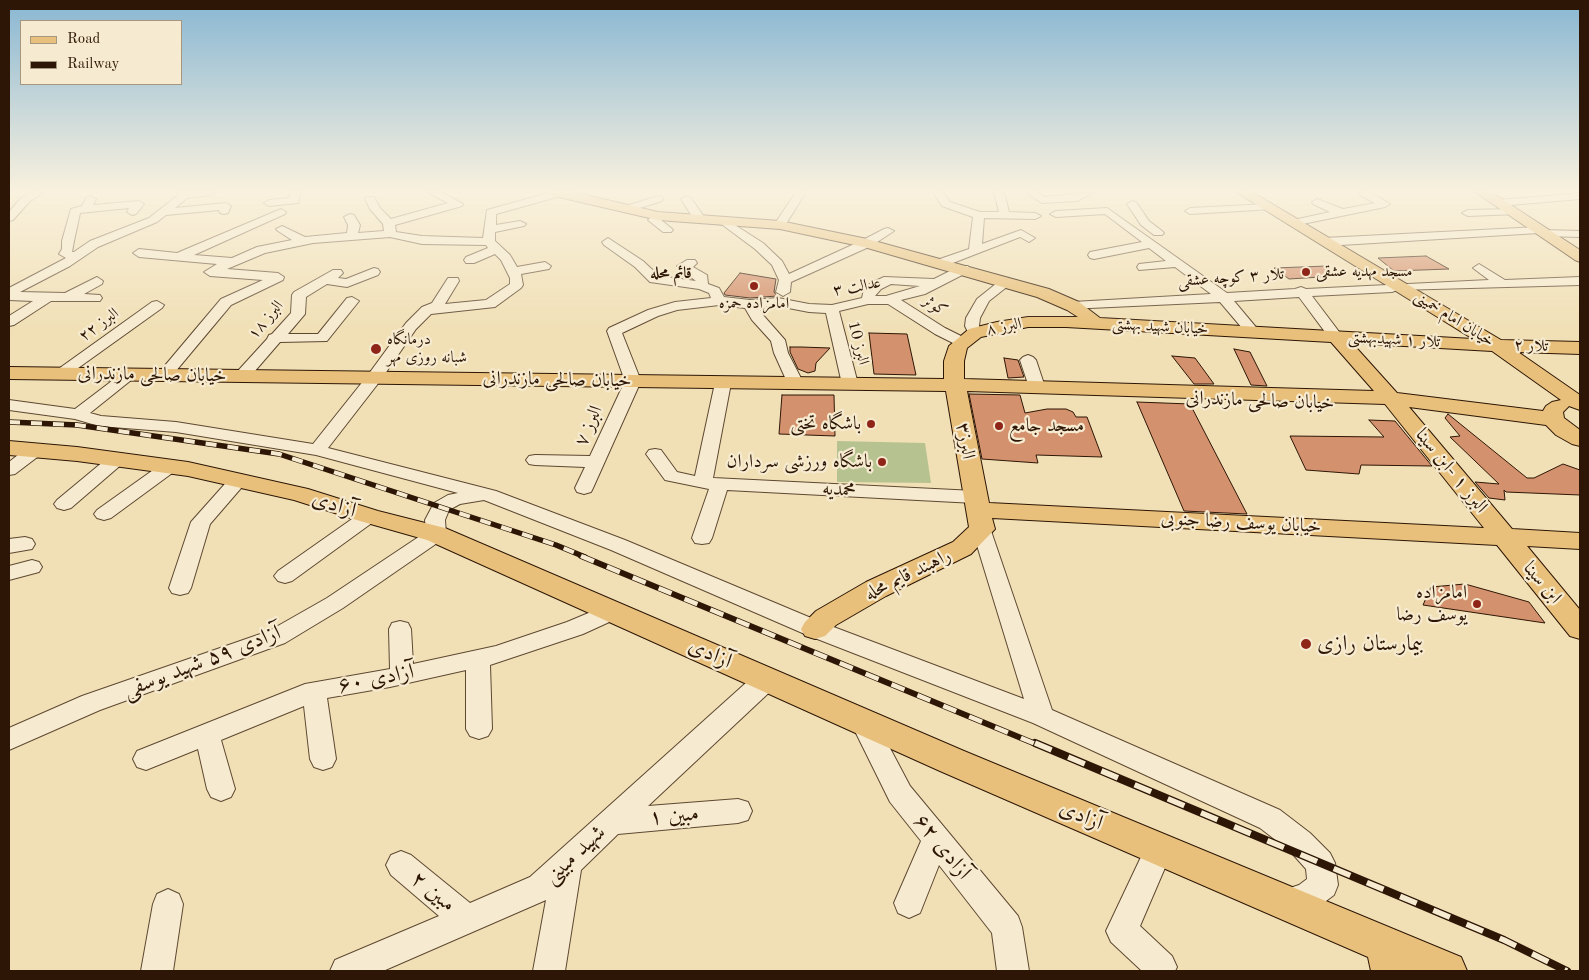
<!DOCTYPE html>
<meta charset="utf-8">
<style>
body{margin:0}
#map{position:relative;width:1589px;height:980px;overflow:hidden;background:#f1e0b6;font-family:"Old Standard TT",serif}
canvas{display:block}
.frame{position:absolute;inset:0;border:10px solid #2d1605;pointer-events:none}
.legend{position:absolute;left:20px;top:20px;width:162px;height:65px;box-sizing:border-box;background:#f6ebd0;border:1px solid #a6967f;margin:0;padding:6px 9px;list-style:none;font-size:15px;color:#2d1605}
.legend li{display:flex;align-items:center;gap:10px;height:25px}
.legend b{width:25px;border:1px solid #a6967f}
</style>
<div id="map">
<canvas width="1589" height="980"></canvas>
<div class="frame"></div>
<ul class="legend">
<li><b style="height:6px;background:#e8c07b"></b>Road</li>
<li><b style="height:6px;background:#2d1605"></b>Railway</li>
</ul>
</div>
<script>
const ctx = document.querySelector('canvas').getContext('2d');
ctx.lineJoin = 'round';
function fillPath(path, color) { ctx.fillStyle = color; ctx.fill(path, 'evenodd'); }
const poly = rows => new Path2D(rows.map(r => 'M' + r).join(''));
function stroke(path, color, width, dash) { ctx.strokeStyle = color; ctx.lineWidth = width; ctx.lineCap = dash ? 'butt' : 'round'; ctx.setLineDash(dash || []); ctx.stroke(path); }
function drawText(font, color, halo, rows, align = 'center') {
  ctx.font = font + ' "Old Standard TT",Amiri,serif'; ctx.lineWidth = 4.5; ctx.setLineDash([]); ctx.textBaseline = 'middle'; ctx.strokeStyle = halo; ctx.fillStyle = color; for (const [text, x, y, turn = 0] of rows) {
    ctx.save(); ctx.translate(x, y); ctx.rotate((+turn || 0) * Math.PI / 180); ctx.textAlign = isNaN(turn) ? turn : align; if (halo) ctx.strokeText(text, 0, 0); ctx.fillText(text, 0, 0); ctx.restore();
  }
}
const green = poly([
 [837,441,925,443,931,483,837,482]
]);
const building = poly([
 [1426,256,1449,269,1394,271,1378,258,1426,256],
 [1327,266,1327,269,1337,276,1289,279,1274,268,1327,266],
 [740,273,776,279,774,292,777,296,750,298,725,295,724,293,740,273],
 [869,333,907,334,916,375,874,374,869,333],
 [790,347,801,347,830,348,816,363,815,371,808,373,798,369,790,352,790,347],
 [1234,349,1250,352,1267,386,1251,385,1234,349],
 [1172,356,1195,358,1214,384,1194,384,1172,356],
 [1004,358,1018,360,1024,377,1008,378,1004,358],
 [969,394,1020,395,1025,413,1047,409,1066,409,1073,412,1076,417,1087,417,1102,457,1036,455,1038,463,982,459,969,394],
 [782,395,834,395,835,436,779,434,782,395],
 [1137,402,1190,404,1247,514,1184,511,1137,402],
 [1448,414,1527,478,1534,478,1563,464,1580,470,1580,495,1506,492,1504,490,1505,500,1489,498,1475,482,1499,484,1450,437,1460,436,1445,418,1448,414],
 [1369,420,1395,421,1432,466,1361,465,1359,474,1306,470,1290,436,1384,437,1369,420],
 [1465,584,1529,602,1545,623,1423,605,1431,587,1465,584]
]);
const minor = poly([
 [31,192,44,192,29,202,13,220,9,221,9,212,21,198,31,192],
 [178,192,216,192,211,195,187,198,175,208,226,203,231,206,228,213,224,214,220,213,219,210,166,215,157,222,98,247,70,266,20,292,65,293,97,277,103,281,102,284,84,294,100,295,102,298,100,301,51,301,14,325,9,326,9,316,33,301,9,300,9,288,66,258,59,254,62,249,62,241,71,209,82,206,87,197,91,196,96,199,93,205,139,201,144,204,136,214,132,215,127,212,129,208,80,213,74,241,72,252,74,252,90,241,149,218,177,196,178,192],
 [291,192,301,192,298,203,269,206,264,203,269,200,289,198,291,192],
 [427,192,441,192,463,204,462,206,395,225,396,232,422,236,483,238,487,210,552,192,565,192,564,195,496,214,496,225,520,221,526,224,524,226,495,232,495,241,510,255,517,267,545,262,551,266,549,269,521,274,523,285,521,288,495,307,431,314,416,329,380,381,328,448,496,491,625,540,823,623,1024,699,972,529,975,525,982,523,989,525,1052,710,1280,810,1310,833,1330,853,1335,863,1338,885,1334,895,1318,907,1307,912,1286,918,1275,913,1271,903,1275,893,1299,885,1307,879,1306,869,1290,851,1260,828,1033,723,807,635,611,550,484,500,460,504,449,510,445,520,446,534,443,539,343,608,285,643,100,710,9,750,9,728,82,696,269,631,327,598,426,532,425,520,434,503,448,495,458,493,316,455,176,432,99,426,75,419,9,410,9,400,75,409,125,371,130,369,135,371,138,374,135,377,90,413,101,416,176,422,313,444,368,375,406,323,422,307,432,303,448,278,458,278,459,281,445,304,486,300,510,284,510,278,501,260,495,254,474,263,466,263,464,260,466,257,488,248,486,245,422,244,390,237,313,243,265,253,227,269,278,273,284,277,283,280,231,305,170,378,165,380,160,378,157,375,221,299,263,280,210,276,204,272,217,264,139,257,133,253,139,249,177,253,281,209,286,212,285,214,194,255,232,258,257,247,292,240,278,231,276,229,282,226,305,237,347,233,348,225,344,217,350,214,354,215,360,225,358,233,384,231,383,224,370,209,365,199,366,197,374,197,380,208,391,219,448,203,427,192],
 [796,192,806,192,784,227,776,227,774,225,796,192],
 [933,192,943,192,950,202,980,212,999,212,994,192,1004,192,1009,212,1035,213,1041,216,1035,219,984,218,982,244,1021,230,1035,238,1029,242,1020,237,945,266,937,266,935,263,937,260,969,249,973,217,942,206,933,192],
 [1028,192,1038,192,1044,197,1095,192,1077,201,1042,203,1029,195,1028,192],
 [1359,192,1370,192,1390,204,1385,207,1293,226,1287,223,1289,221,1330,212,1313,204,1312,202,1317,199,1343,209,1375,203,1360,195,1359,192],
 [1580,193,1580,199,1499,206,1494,203,1499,200,1580,193],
 [658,196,662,197,663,199,662,201,627,212,622,209,623,207,658,196],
 [686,196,690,197,705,218,703,220,695,220,693,218,681,199,686,196],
 [1132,201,1136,202,1149,221,1162,231,1164,233,1162,235,1154,235,1141,225,1127,204,1132,201],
 [1268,204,1273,207,1272,209,1190,214,1185,211,1190,208,1268,204],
 [1107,208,1227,293,1295,289,1301,287,1306,289,1489,280,1473,268,1479,264,1505,280,1580,277,1580,285,1397,290,1392,292,1312,296,1343,337,1341,340,1336,341,1331,340,1299,297,1234,301,1260,332,1258,335,1253,336,1248,335,1220,302,1068,309,1066,306,1073,302,1211,294,1175,267,1139,270,1137,267,1139,264,1166,261,1149,248,1094,259,1090,258,1088,255,1090,252,1142,242,1105,214,1056,217,1050,214,1056,211,1107,208],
 [1513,209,1517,210,1518,212,1517,214,1468,216,1462,213,1468,210,1513,209],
 [658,213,664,216,661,220,671,228,673,230,671,232,663,232,648,220,654,214,658,213],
 [724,218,763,243,782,261,789,274,863,240,884,229,888,228,894,231,871,246,791,282,790,292,783,296,776,292,779,280,772,265,755,249,720,223,718,221,720,219,724,218],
 [1539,227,1544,230,1580,231,1580,237,1544,236,1539,233,1324,246,1318,242,1324,238,1539,227],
 [608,238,643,261,659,276,696,281,677,266,687,260,695,260,697,263,693,267,707,275,708,284,719,288,724,297,750,300,778,298,809,304,832,305,862,298,864,289,871,283,884,277,934,279,960,266,968,266,970,269,968,272,925,294,901,300,945,328,967,339,969,342,967,345,957,345,935,334,888,304,868,304,839,311,858,384,856,387,850,389,844,387,842,384,826,313,809,312,778,306,759,307,763,315,785,340,788,353,804,384,802,387,796,389,790,387,788,384,774,353,771,341,752,320,745,308,719,305,677,310,658,316,622,333,641,381,593,488,591,492,584,494,577,492,575,488,585,467,535,465,529,464,526,460,529,456,535,455,590,456,625,381,607,331,609,328,648,310,675,302,711,298,709,293,699,289,650,282,635,267,604,245,602,242,608,238],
 [891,284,920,286,886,296,875,296,881,289,891,284],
 [374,268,378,269,380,272,378,275,347,287,327,284,306,297,305,314,288,334,318,334,347,298,352,297,359,301,327,341,280,342,248,379,236,379,234,376,236,373,267,339,269,335,272,334,291,313,292,295,294,292,333,270,341,270,343,273,338,278,346,279,374,268],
 [1007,278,1013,282,989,301,980,318,979,326,982,333,980,336,970,336,965,326,966,318,977,299,1002,279,1007,278],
 [157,301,164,305,162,308,67,376,57,376,54,373,57,370,152,302,157,301],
 [1028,355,1033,357,1036,360,1045,387,1043,390,1037,392,1031,390,1029,387,1020,360,1023,357,1028,355],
 [723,378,729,380,731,383,713,478,975,491,982,493,984,497,982,501,975,503,727,490,712,538,709,543,702,544,695,543,692,538,709,489,665,480,646,454,649,450,655,449,661,450,677,472,695,476,715,383,717,380,723,378],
 [34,446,40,447,43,451,40,455,15,474,9,475,9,462,28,447,34,446],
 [116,455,122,456,125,460,122,464,71,508,64,510,57,508,54,504,57,500,110,456,116,455],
 [169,462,175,463,178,467,175,471,111,518,104,520,97,518,94,514,97,510,163,463,169,462],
 [239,474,246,476,248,480,210,524,191,588,188,593,180,595,172,593,169,588,191,522,232,476,239,474],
 [369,510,376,512,379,516,376,520,292,581,285,583,278,581,274,576,278,571,362,512,369,510],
 [25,537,32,539,35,544,32,549,9,553,9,539,25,537],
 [32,560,39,562,42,567,39,572,9,580,9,566,32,560],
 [610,604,618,606,621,612,618,618,583,634,490,665,492,729,488,736,479,739,470,736,466,729,466,670,390,687,327,698,336,759,332,767,323,770,314,767,310,759,304,706,221,740,235,789,231,797,221,801,211,797,207,789,198,749,146,770,137,767,133,759,137,751,305,684,390,669,389,629,392,623,400,621,408,623,411,629,413,664,496,646,567,622,610,604],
 [766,671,775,673,778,680,775,687,648,806,738,799,748,802,752,811,748,820,738,823,618,834,581,870,565,971,533,971,546,900,383,971,330,971,335,960,439,916,391,875,386,865,391,855,401,851,411,855,470,903,530,877,757,673,766,671],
 [864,713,873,716,910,786,1018,916,1022,927,1029,971,997,971,992,933,939,865,920,913,909,918,898,913,894,903,921,841,890,802,851,723,855,716,864,713],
 [1159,836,1169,840,1173,849,1140,926,1172,956,1177,967,1175,971,1142,971,1111,942,1106,931,1149,840,1159,836],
 [168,889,179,894,183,904,173,971,141,971,153,904,157,894,168,889]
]);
const major = poly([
 [548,192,573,192,658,212,780,221,867,239,1049,289,1079,302,1100,318,1473,339,1236,192,1252,192,1501,340,1580,342,1580,354,1518,352,1580,395,1580,410,1569,406,1563,412,1564,418,1580,430,1580,446,1572,444,1556,435,1546,425,1409,407,1512,529,1580,533,1580,549,1527,546,1580,610,1580,639,1570,636,1497,545,992,518,995,529,971,554,886,596,836,625,825,636,815,639,805,636,801,629,805,622,816,611,866,582,953,542,969,527,946,391,9,379,9,367,944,379,944,361,949,346,969,329,997,322,1028,317,1078,317,1067,310,1037,297,864,247,780,229,658,220,550,195,548,192],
 [1028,327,1066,327,1331,342,1374,391,964,379,964,361,967,348,981,337,1028,327],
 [1352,343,1492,351,1561,400,1552,402,1546,406,1543,411,1397,393,1352,343],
 [967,391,1385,404,1484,528,989,503,967,391],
 [1475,192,1491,192,1580,250,1580,262,1575,260,1475,192],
 [9,441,77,447,188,462,308,489,378,511,445,528,964,751,1461,957,1467,971,1371,971,1368,957,940,771,427,540,360,521,294,500,188,476,77,461,9,455,9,441]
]);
const railFar2 = poly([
 [9,422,77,425,279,454,556,545,585,557]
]);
const railFar1 = poly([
 [581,556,1038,745]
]);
const rail = poly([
 [1035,743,1504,940,1567,971]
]);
const markers = [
 [1306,272,5,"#8f2418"],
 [754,286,5,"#8f2418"],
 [376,349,6,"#8f2418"],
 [871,424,5,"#8f2418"],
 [999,426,5,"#8f2418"],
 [882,462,5,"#8f2418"],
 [1477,604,5,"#8f2418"],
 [1306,644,6,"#8f2418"]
];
const farPoinames = [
 ["مسجد مهدیه عشقی",1316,272],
 ["امامزاده حمزه",754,304,"center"],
 ["درمانگاه",387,340],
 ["شبانه روزی مهر",387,358]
];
const farNeighbourhoodnames = [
 ["قائم محله",671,274]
];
const farStreetnames = [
 ["تلار ۳ کوچه عشقی",1231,278,-4],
 ["عدالت ۳",857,287,-10],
 ["کوثر",935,306,32],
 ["خیابان امام خمینی",1454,319,32],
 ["البرز ۱۸",266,320,-50],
 ["البرز ۲۲",99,325,-36],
 ["البرز ۸",1004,327,-11],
 ["خیابان شهید بهشتی",1160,327,3],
 ["تلار ۱ شهیدبهشتی",1394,340,3],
 ["البرز 10",858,343,76],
 ["تلار ۲",1531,346,2]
];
const streetNames = [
 ["خیابان صالحی مازندرانی",152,375,1],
 ["خیابان صالحی مازندرانی",557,380,1],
 ["خیابان صالحی مازندرانی",1260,401,2],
 ["البرز ۷",589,426,-66],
 ["البرز۳",965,441,80],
 ["البرز ۱ -ابن سینا",1451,471,51],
 ["محمدیه",839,490,3],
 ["خیابان یوسف رضا جنوبی",1241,523,3],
 ["راهبند قایم محله",908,575,-26],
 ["ابن سینا",1542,583,50]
];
const poiNames = [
 ["باشگاه تختی",861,424],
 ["مسجد جامع",1009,426,"left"],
 ["باشگاه ورزشی سرداران",872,462],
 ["امامزاده",1467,593],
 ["یوسف رضا",1467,615]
];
const nearStreetnames = [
 ["آزادی",334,505,18],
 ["آزادی",710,654,24],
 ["آزادی ۵۹ شهید یوسفی",202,662,-21],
 ["آزادی ۶۰",376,679,-11],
 ["مبین ۱",674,816,-5],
 ["آزادی",1081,816,23],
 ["آزادی ۶۲",942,847,51],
 ["شهید مبینی",575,855,-43],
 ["مبین ۲",433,892,39]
];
const nearPoinames = [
 ["بیمارستان رازی",1317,644]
];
fillPath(green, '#b6c391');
fillPath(building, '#d4916e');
stroke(building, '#2d1605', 1);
stroke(minor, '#5e4831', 2);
stroke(major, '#2d1605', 2);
fillPath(minor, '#f6ebd0');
fillPath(major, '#e8c07b');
stroke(railFar2, '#2d1605', 5.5);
stroke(railFar1, '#2d1605', 6);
stroke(rail, '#2d1605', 8);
stroke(railFar2, '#f6ebd0', 4, [11]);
stroke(railFar1, '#f6ebd0', 4.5, [14]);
stroke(rail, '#f6ebd0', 5.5, [18]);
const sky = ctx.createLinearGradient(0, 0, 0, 329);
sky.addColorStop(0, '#89b7d3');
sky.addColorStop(0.58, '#f9f1de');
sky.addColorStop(1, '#f9f1de00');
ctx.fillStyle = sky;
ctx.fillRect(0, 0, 1589, 329);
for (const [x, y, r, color] of markers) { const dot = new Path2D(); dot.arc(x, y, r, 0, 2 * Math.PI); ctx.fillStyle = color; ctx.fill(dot); stroke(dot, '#f6ebd0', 2); }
drawText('16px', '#2d1605', '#f6ebd0', farPoinames, 'left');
drawText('bold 16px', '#2d1605', '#f6ebd0', farNeighbourhoodnames);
drawText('16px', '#2d1605', '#f6ebd0', farStreetnames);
drawText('19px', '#2d1605', '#f6ebd0', streetNames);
drawText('19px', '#2d1605', '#f6ebd0', poiNames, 'right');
drawText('22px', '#2d1605', '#f6ebd0', nearStreetnames);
drawText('22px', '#2d1605', '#f6ebd0', nearPoinames, 'left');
</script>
